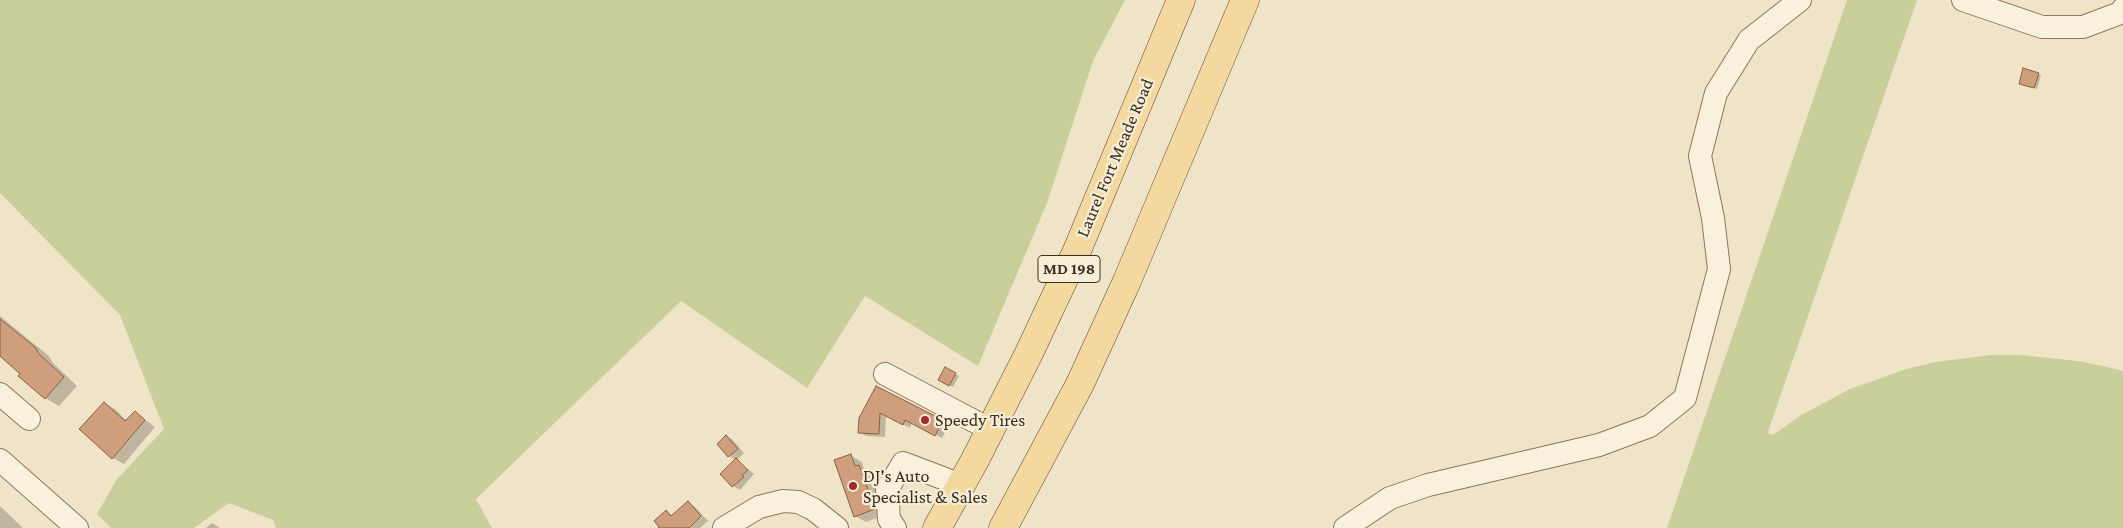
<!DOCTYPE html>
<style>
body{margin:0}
canvas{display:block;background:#f0e4c8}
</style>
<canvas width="2123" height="528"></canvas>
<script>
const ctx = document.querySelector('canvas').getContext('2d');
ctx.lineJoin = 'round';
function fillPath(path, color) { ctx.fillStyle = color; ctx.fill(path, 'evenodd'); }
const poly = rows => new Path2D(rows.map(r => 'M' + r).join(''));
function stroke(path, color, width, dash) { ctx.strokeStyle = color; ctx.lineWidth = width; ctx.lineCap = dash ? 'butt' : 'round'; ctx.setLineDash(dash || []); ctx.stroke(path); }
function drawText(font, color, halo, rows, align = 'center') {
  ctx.font = font + ' "Crimson Pro",serif'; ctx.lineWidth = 4.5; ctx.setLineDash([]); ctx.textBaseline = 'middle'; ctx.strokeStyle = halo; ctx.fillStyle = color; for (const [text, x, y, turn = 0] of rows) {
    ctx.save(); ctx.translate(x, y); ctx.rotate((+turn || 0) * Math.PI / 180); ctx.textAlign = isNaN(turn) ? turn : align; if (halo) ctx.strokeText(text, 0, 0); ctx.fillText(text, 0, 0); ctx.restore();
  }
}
const green = poly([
 [0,0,1125,0,1093,61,1047,203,978,366,865,296,807,388,681,301,476,499,492,528,276,528,273,520,229,503,194,528,111,528,97,514,117,479,164,429,120,315,0,193],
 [1847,0,1917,0,1768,432,1769,434,1773,435,1801,415,1850,389,1906,369,1935,362,1991,355,2021,355,2079,361,2107,367,2123,371,2123,528,1667,528]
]);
const shadow = poly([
 [2038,74,2041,76,2037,89,2023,85],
 [0,316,49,356,53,363,77,386,59,406,45,398,22,374,0,356],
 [945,368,959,376,953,387,939,379],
 [877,387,949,424,942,438,912,423,910,428,886,415,885,437,866,436,859,432],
 [104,403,115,409,127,421,135,412,155,427,124,464,113,458,81,429],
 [726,436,733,440,744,453,737,460,754,474,740,490,733,486,721,474,736,460,729,456],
 [851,456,862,462,864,469,870,472,885,515,866,522,855,516],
 [688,503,695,507,708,521,700,528,659,528,666,512,673,516],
 [0,506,23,528,24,528,0,528],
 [212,523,220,528,206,528]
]);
const building = poly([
 [2023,68,2039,73,2034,88,2019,84,2023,68],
 [0,319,35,347,39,354,64,377,45,399,18,376,20,374,0,356,0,319],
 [945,367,956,373,949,386,938,380,945,367],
 [876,386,943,420,935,436,905,420,903,425,880,413,879,434,858,433,859,418,876,386],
 [104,402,125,421,135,411,145,420,112,459,79,429,104,402],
 [726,435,738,449,728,457,717,444,726,435],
 [851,454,855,466,859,465,869,492,871,491,875,509,854,517,834,460,851,454],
 [736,458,748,470,742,475,744,477,732,487,720,474,736,458],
 [688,501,701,516,689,528,658,528,659,527,654,521,666,510,671,516,688,501]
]);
const minor = poly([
 [1963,0,2042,27,2083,27,2120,13,2123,9],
 [885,374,991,430],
 [0,394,29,419],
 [0,460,77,528],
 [724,528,759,507,783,501,798,502,813,509,837,528],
 [895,528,889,519,887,490,903,463,961,485],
 [1345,528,1390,498,1428,485,1599,445,1650,426,1685,398,1719,269,1713,218,1700,156,1716,93,1749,40,1800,0]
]);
const major = poly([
 [937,528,975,460,1029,353,1076,253,1181,0],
 [1003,528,1080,384,1127,281,1245,0]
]);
const markers = [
 [925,420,5,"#9e2a2b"],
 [853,486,5,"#9e2a2b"]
];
const shields = [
 [1069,269,62]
];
const shieldNames = [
 ["MD 198",1069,269]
];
const streetNames = [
 ["Laurel Fort Meade Road",1115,158,-67]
];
const poiNames = [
 ["Speedy Tires",935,420],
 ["DJ's Auto",863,476],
 ["Specialist & Sales",863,497]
];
fillPath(green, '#c9cf9b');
fillPath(shadow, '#0003');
fillPath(building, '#cf9f7d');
stroke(building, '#8d5f41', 1);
stroke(minor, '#8d765c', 24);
stroke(major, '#5b4430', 29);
stroke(minor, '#faf1dc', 22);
stroke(major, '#f3d9a0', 28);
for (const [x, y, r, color] of markers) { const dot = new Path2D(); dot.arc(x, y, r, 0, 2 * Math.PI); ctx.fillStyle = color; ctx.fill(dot); stroke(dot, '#f7eed8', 2); }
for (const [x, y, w] of shields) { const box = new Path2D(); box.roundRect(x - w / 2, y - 13.5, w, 27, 4); ctx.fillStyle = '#f7eed8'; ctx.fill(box); stroke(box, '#3d2e20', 1); }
drawText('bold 16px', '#3d2e20', null, shieldNames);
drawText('18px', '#3d2e20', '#f7eed8', streetNames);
drawText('18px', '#3d2e20', '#f7eed8', poiNames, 'left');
</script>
